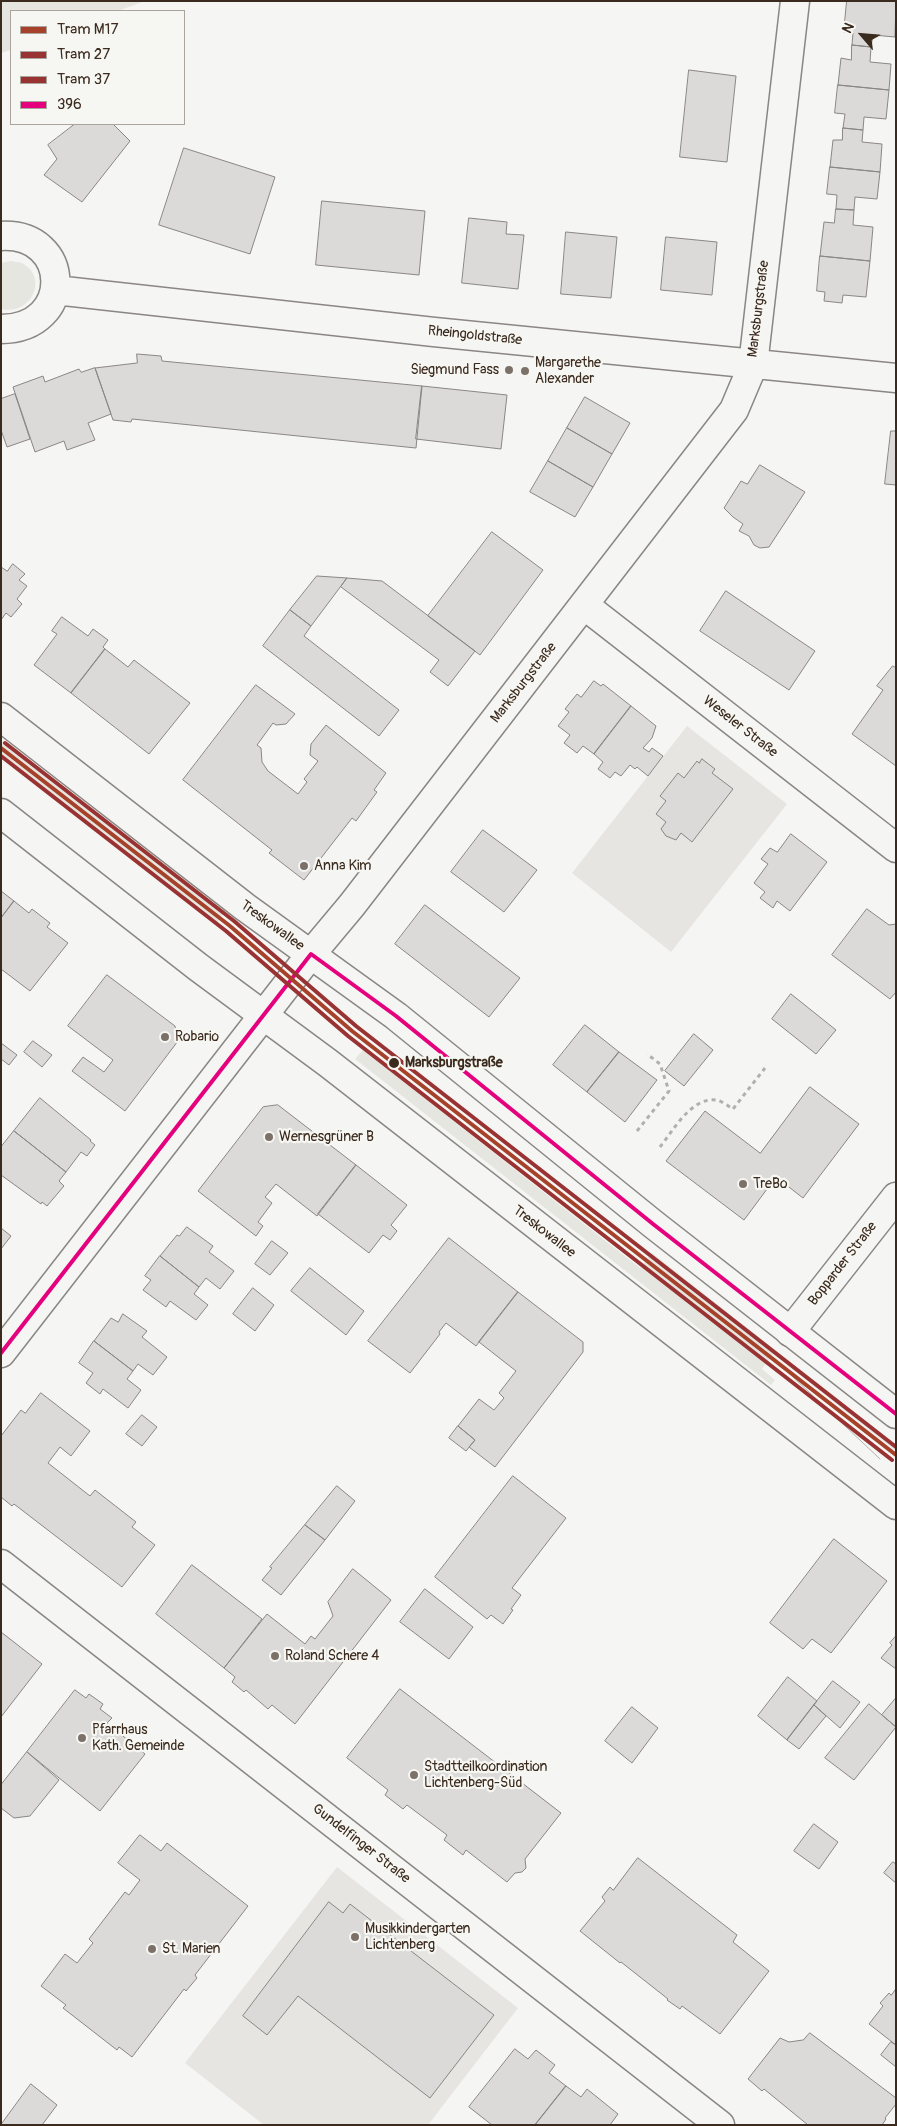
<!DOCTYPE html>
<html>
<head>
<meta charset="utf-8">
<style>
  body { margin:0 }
  #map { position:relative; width:897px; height:2126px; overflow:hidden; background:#f5f5f3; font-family:Pangolin,sans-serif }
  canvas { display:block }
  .frame { position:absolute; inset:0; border:2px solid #3b2a1e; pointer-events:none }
  .legend { position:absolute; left:10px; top:10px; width:175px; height:115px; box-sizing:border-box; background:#f6f6f2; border:1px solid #aba49d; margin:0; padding:6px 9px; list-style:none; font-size:15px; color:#3b2a1e }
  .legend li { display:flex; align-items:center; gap:10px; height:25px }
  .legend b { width:25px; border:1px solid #aba49d }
  .north { position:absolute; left:837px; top:10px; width:50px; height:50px; -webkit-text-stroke:4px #f6f6f2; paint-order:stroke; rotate:297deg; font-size:14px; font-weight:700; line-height:20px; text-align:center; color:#3b2a1e }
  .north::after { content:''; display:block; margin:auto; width:18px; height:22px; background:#3b2a1e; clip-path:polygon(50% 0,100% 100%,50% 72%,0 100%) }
</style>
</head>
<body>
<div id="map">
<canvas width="897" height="2126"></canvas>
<div class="frame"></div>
<ul class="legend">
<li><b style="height:6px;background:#a6422a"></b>Tram M17</li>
<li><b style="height:6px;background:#933"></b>Tram 27</li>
<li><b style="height:6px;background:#933"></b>Tram 37</li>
<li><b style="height:6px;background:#e5007d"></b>396</li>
</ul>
<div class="north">N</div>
</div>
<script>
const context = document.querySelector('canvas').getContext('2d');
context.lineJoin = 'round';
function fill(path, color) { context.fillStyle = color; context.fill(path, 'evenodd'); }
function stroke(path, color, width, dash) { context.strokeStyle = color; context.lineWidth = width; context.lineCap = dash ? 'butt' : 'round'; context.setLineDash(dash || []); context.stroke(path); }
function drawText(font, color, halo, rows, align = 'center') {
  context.font = font + ' Pangolin,sans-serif'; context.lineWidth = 4.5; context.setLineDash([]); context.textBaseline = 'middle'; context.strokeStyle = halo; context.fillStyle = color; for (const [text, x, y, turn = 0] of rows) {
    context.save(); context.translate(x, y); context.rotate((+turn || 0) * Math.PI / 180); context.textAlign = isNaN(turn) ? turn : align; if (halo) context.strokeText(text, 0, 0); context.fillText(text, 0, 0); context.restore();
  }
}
fill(new Path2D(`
  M687,726L787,804L671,952L572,873Z
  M337,1867L518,2008L428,2125H264L185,2063Z`), '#e7e5e2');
fill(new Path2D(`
  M1,1H145L118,11H11V50L1,53Z
  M11,261C14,262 19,262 22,263C49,277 32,316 1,309V263Z
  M1,741L223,914L216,925L1,757Z
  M363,1050L640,1268L652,1253L896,1445V1451L773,1354L762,1369L775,1380L771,1385L355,1059Z`), '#e6e6e1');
const building = new Path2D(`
  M847,1H896L895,37L873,35L871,47L852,45L853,33L844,32Z
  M852,45L871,47L870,62L891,64L889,90L838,85L841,58L851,60Z
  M689,70L736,76L727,162L680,157Z
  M838,85L889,90L886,119L864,117L863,130L843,128L845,114L835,113Z
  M75,124H113L130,141L82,202L44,175L57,159L48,145Z
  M843,128L863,130L862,142L882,144L880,172L830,167L833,140H842Z
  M184,148L275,177L250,254L159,225Z
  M830,167L880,172L877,199L855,197L854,210L836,209L837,195L827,194Z
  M322,201L425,211L419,275L316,265Z
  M836,209L854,210L853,225L873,227L870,261L820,256L824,222L834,223Z
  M469,218L507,222L506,234L524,235L518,289L462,283Z
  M566,232L617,237L611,298L561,294Z
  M666,237L717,242L712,295L661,290Z
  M820,256L870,261L866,297L843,295L842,303L824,301L825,292L817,291Z
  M137,354L161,356L162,361L422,386L416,448L132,419L131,422L113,420L95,368L137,363Z
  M95,368L111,414L88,423L95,440L67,450L64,441L35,452L13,387L43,376L45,382L79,369L81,372Z
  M422,386L507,395L501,449L416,439Z
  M15,394L30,439L7,447L1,430V399Z
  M585,397L630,423L612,454L567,428Z
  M567,428L612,454L593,487L548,461Z
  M891,431H896V485L885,484Z
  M548,461L593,487L575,517L530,492Z
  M760,465L805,492L769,547L760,548L754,545L749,536L739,531L743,524L733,517L724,508L741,481L747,484Z
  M492,532L543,570L480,655L428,616Z
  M13,564L25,574L19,580L27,586L17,599L22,604L11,617L6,613L1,620V567L7,571Z
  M317,576L347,578L311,626L290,610Z
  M347,578L382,581L475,651L448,686L430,672L439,660L341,587Z
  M726,591L815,651L789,690L700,631Z
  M290,610L311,626L304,636L399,710L379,736L263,646Z
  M62,617L88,636L93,629L108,640L103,647L105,649L71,693L34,665L57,634L52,631Z
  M105,649L128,667L134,660L190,703L149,754L71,693Z
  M893,666L896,668V766L852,734L883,690L877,686Z
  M594,681L601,686L603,684L631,706L594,754L583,746L577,753L564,743L570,735L558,726L569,712L565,709L577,694L581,697Z
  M256,685L295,714L286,724L276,725L273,723L257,745L261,748L262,762L268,771L298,794L307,782L304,779L318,761L310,755L311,744L326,725L386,773L374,790L377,792L356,821L352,818L304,880L269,853L272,850L183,780Z
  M631,706L656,726L652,738L643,748L649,752L652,748L663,756L648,776L637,767L635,769L630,765L621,776L615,772L610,778L598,769L603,762L594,754Z
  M702,759L715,769L712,773L733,789L692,842L681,833L676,840L666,836L661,829L666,822L656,814L666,801L660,796L678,773L684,778L697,761L699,763Z
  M483,830L537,870L504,912L451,872Z
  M791,834L827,862L790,911L777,901L773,908L760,898L765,892L754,883L768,864L761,859L770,848L777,852Z
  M1,891L14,901L1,918Z
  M14,901L29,913L32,909L50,923L47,927L68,943L30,991L1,969V918Z
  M425,905L520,978L489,1017L395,944Z
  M867,909L889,925L896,924V992L890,999L832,955Z
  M107,975L175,1026L178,1041L125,1111L72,1071L83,1057L104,1072L113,1060L68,1026Z
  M791,994L836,1030L816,1054L772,1019Z
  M585,1025L619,1052L587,1092L553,1065Z
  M694,1034L713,1050L684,1086L665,1071Z
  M33,1041L52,1055L42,1067L24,1052Z
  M1,1043L17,1055L9,1065L1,1059Z
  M619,1052L657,1080L625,1122L587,1092Z
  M810,1087L859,1124L803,1198L776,1177L744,1220L666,1161L705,1111L760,1153Z
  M40,1098L91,1140L90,1141L95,1145L87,1156L81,1152L66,1172L14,1131Z
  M278,1105L356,1165L317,1216L276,1184L265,1197L272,1203L258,1222L263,1226L256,1236L198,1191L263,1107Z
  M14,1131L66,1172L59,1181L64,1186L47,1206L42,1202L41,1204L1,1175V1147Z
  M356,1165L407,1205L391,1225L397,1231L390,1240L383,1235L369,1253L318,1214Z
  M187,1227L213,1246L209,1252L234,1271L220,1289L206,1278L199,1287L160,1256L177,1235L179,1236Z
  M1,1228L11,1236L1,1249Z
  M449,1238L518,1292L476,1346L446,1323L439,1332L440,1334L410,1373L368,1341Z
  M272,1241L288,1253L270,1275L255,1264Z
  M160,1256L199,1287L194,1294L208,1305L196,1320L170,1301L166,1307L143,1290L151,1280L145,1276Z
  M310,1268L364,1311L346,1335L291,1291Z
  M253,1288L274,1305L255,1331L233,1314Z
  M518,1292L583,1342V1352L495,1467L469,1447L475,1440L458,1426L479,1399L494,1410L504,1398L499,1393L516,1371L479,1342Z
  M123,1314L147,1331L142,1337L167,1357L153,1375L138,1364L133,1371L94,1341L111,1318L118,1322Z
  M94,1341L133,1371L127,1379L141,1390L128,1408L103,1389L100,1394L86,1383L93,1373L79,1363Z
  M41,1393L90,1431L71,1456L60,1447L48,1463L90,1496L95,1490L136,1522L132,1527L155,1545L122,1587L14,1504L12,1506L1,1497V1436L21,1410L25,1413Z
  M142,1415L157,1427L142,1446L126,1434Z
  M458,1426L475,1440L466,1451L449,1438Z
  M513,1476L566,1518L512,1588L521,1595L511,1609L513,1610L503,1624L491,1615L487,1619L435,1577Z
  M337,1486L355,1501L325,1540L305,1525Z
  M305,1525L325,1540L281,1595L262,1580L272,1568L270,1567Z
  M834,1539L887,1581L831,1653L812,1639L803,1649L770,1623Z
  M192,1565L262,1619L224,1668L156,1614Z
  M353,1569L391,1600L295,1724L272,1705L268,1709L246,1690L244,1692L232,1682L235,1677L224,1668L267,1614L305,1644L311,1636L315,1639L333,1616L328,1602Z
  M425,1589L473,1627L449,1659L400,1622Z
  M1,1632L42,1664L1,1717Z
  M896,1636V1669L881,1658L892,1645L890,1643Z
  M788,1677L817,1701L787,1740L758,1716Z
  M833,1681L860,1702L840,1728L814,1705Z
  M400,1689L561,1813L525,1859L526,1868L522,1872L515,1873L507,1882L466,1850L463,1855L444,1840L447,1835L407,1805L403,1809L385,1795L388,1790L347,1758Z
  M75,1690L86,1698L89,1694L103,1704L100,1709L112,1718L107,1723L145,1754L100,1811L27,1752Z
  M896,1698V1727L882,1715Z
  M869,1704L896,1727L854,1780L825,1758Z
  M814,1705L826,1716L799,1749L787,1740Z
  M632,1707L658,1728L632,1763L605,1741Z
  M27,1752L59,1780L30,1816L14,1818L1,1808V1785Z
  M814,1824L838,1842L819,1869L794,1851Z
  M140,1835L161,1851L167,1843L248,1906L195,1975L197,1978L186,1991L184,1989L132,2057L119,2047L117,2050L63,2008L66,2005L41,1986L65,1954L77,1963L93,1943L89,1939L125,1892L129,1895L140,1880L118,1863Z
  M638,1858L737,1935L733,1942L769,1971L720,2034L682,2006L680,2009L667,2000L668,1999L621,1962L620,1963L580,1931L605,1901L602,1897L610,1887L613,1890Z
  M893,1862L896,1864V1883L884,1873Z
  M329,1902L343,1913L350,1904L494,2015L430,2098L298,1996L267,2035L243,2016Z
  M896,1989V2045L869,2024L883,2006L880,2003L889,1993L891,1995Z
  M810,2033L896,2098V2104L885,2118L886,2119L882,2125H808L764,2089L762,2091L748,2079L780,2038L789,2042L803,2040Z
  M891,2042L896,2045V2067L881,2055Z
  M515,2049L528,2059L536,2050L555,2065L549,2073L566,2086L535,2125H492L469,2107Z
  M31,2084L57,2105L42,2125H1Z
  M566,2086L581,2097L587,2089L618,2114L610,2125H535Z`);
fill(building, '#dbdad8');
stroke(building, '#8a8683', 1);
const street = new Path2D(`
  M1,236C72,232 75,329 1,329
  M55,290L434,332L896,378
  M584,605L896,848
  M790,1332L896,1197
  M1,1353L311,954L352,905L734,410L753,365L795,1
  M1,1564L720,2125`);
const secondary = new Path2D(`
  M1,717L245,907L396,1016L653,1224L896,1414
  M1,813L198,967L328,1063L896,1505`);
stroke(street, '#8a8683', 31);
stroke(secondary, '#8a8683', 31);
stroke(new Path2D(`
  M637,1131L669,1091L660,1064L647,1054
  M660,1147C673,1131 691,1097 716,1100C722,1101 728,1106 733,1109L765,1068`), '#b2b0ae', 3, [4, 4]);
stroke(street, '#f5f5f3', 28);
stroke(secondary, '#f5f5f3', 28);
stroke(new Path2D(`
  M775,1360L880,1459`), '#b2b0ae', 1);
stroke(new Path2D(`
  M1,1353L311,954L396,1016L653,1224L896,1414`), '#e5007d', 4);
stroke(new Path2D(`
  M1,748L230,926L352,1031L896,1455`), '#a6422a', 4);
stroke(new Path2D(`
  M1,756L226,931L348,1036L892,1460`), '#933', 4);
stroke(new Path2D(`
  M5,743L234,921L356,1026L896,1447`), '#933', 4);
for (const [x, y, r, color] of [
  [509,370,5,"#7c7169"],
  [525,371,5,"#7c7169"],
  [304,866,5,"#7c7169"],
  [165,1037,5,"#7c7169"],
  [394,1063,6,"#3b2a1e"],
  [269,1137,5,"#7c7169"],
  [743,1184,5,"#7c7169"],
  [275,1656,5,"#7c7169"],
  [82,1738,5,"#7c7169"],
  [414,1775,5,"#7c7169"],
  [355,1937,5,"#7c7169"],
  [152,1949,5,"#7c7169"]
]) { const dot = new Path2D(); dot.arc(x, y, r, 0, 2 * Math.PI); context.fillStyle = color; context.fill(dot); stroke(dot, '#f6f6f2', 2); }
drawText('14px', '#3b2a1e', '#f6f6f2', [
  ["Marksburgstraße",759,309,-83],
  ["Rheingoldstraße",475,336,6],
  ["Marksburgstraße",524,683,-52],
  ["Weseler Straße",740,727,38],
  ["Treskowallee",272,926,36],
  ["Treskowallee",544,1232,38],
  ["Bopparder Straße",843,1264,-52],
  ["Gundelfinger Straße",361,1844,38]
]);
drawText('14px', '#3b2a1e', '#f6f6f2', [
  ["Margarethe",535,363],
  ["Alexander",535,379],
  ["Siegmund Fass",499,370,"right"],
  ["Anna Kim",314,866],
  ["Robario",175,1037],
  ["Wernesgrüner B",279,1137],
  ["TreBo",753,1184],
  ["Roland Schere 4",285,1656],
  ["Pfarrhaus",92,1730],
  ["Kath. Gemeinde",92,1746],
  ["Stadtteilkoordination",424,1767],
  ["Lichtenberg-Süd",424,1783],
  ["Musikkindergarten",365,1929],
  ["Lichtenberg",365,1945],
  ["St. Marien",162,1949]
], 'left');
drawText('bold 14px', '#3b2a1e', '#f6f6f2', [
  ["Marksburgstraße",405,1063]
], 'left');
</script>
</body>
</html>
